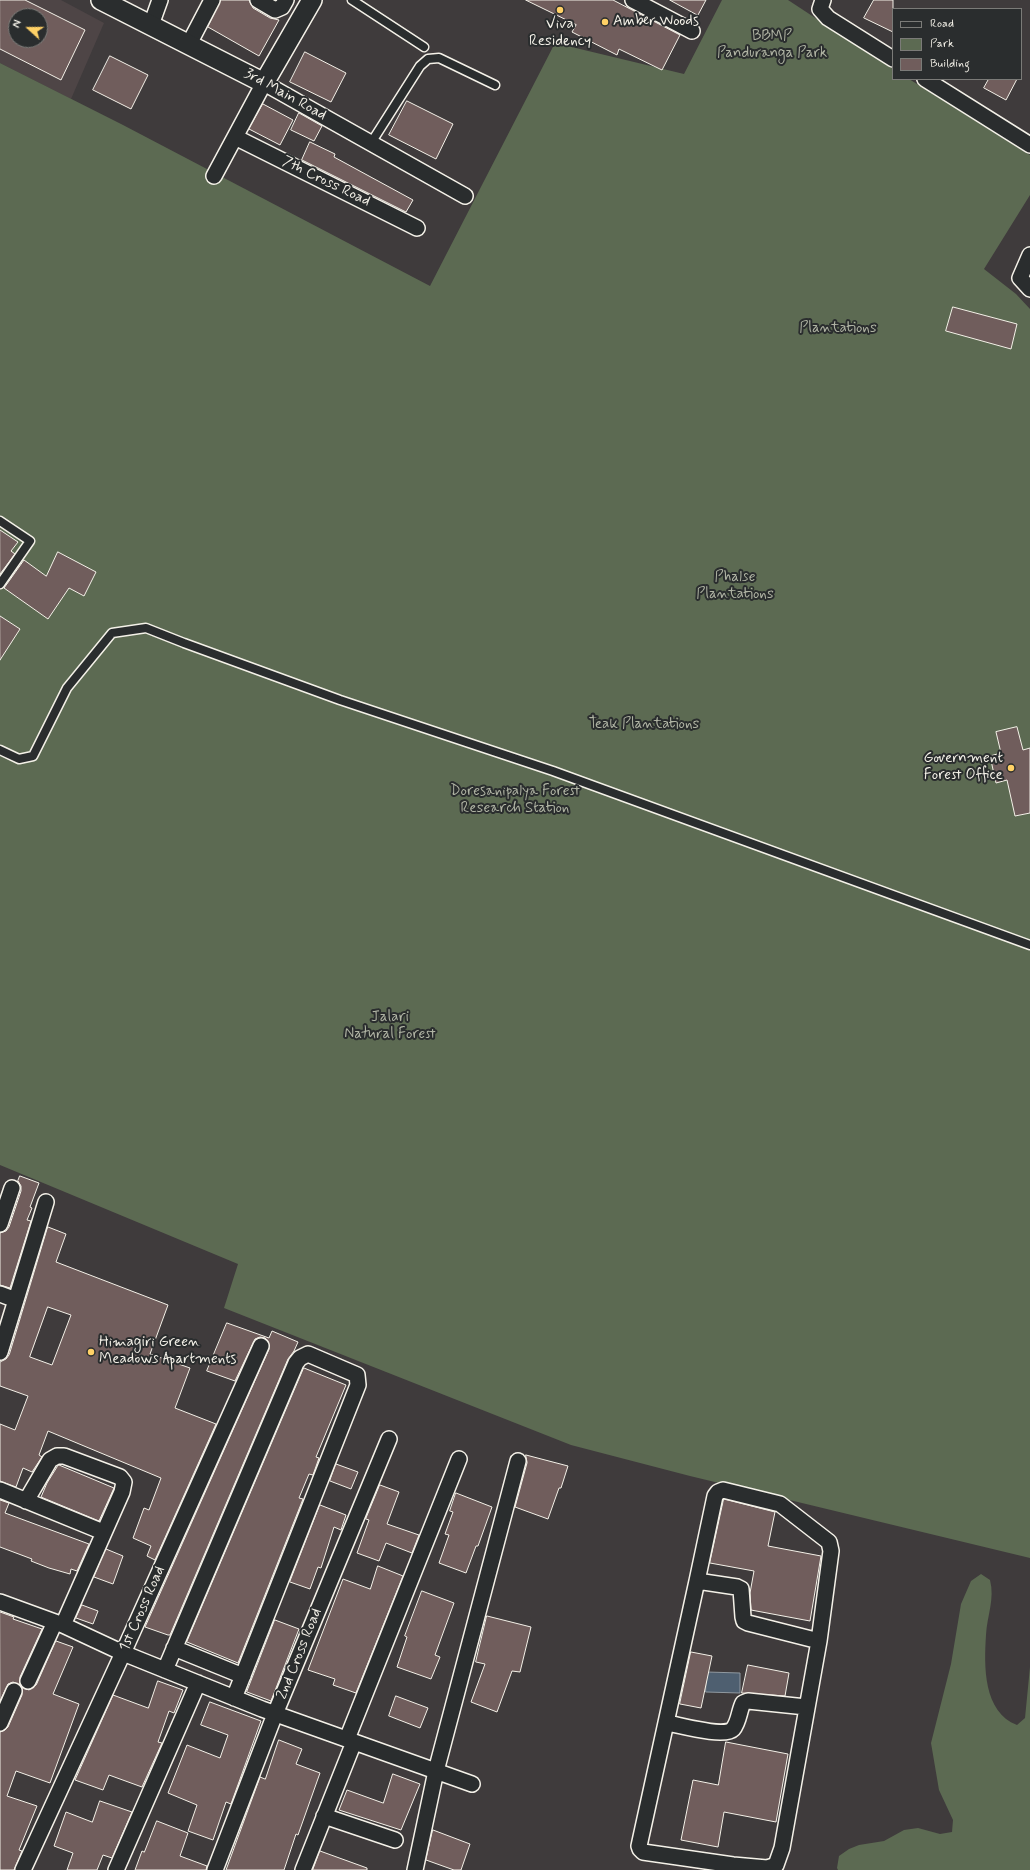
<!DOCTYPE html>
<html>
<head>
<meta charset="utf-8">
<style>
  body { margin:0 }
  #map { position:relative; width:1030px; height:1870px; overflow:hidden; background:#3f3b3c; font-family:Mynerve,sans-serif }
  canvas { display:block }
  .legend { position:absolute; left:892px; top:8px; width:130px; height:72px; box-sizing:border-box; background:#2a2d2e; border:1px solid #7b7b78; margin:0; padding:5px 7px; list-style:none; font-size:12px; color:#f4f1e8 }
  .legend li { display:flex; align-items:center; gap:8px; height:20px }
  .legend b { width:20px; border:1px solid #7b7b78 }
  .north { position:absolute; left:8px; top:8px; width:40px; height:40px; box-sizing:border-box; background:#2a2d2e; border:1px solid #7b7b78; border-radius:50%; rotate:291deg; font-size:11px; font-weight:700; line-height:16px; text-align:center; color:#f4f1e8 }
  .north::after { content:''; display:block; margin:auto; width:14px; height:18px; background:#ffd166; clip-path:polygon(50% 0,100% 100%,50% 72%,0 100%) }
</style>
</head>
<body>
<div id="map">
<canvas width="1030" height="1870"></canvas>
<ul class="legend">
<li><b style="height:5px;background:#2a2d2e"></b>Road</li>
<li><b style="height:11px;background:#5c6a52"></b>Park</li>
<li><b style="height:11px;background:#705d5c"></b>Building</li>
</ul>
<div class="north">N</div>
</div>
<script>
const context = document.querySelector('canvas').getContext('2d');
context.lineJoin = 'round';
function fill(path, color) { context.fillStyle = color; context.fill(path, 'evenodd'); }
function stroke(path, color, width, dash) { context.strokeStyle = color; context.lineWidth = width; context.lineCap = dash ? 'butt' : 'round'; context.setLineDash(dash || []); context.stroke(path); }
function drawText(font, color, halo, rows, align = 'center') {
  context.font = font + ' Mynerve,sans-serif'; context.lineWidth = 4; context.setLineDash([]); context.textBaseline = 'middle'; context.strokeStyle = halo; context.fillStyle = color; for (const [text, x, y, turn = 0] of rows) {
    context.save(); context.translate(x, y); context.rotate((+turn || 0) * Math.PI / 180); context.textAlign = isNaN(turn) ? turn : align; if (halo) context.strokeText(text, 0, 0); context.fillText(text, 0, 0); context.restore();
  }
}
fill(new Path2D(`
  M0,0H61L104,23L71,99L0,63ZM16,16H40V40H16Z`), '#4e4546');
fill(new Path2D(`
  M722,0H788L893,69V79H909L1030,155V195L984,269L1016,294L1030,309V1558L690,1476L571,1445L224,1308L238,1264L0,1165V63L123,125L430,286L555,43L684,74Z
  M981,1574L990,1580C995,1599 987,1616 986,1635C984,1666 983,1712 1017,1725L1025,1718L1030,1667V1870H838L837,1868L839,1856L849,1849L859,1845L884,1841L904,1830L918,1828L940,1834L952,1832L953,1820L939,1790L931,1743L951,1664L961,1604L971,1581Z`), '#5c6a52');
const water = new Path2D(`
  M707,1672L740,1673V1693L706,1692Z`);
fill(water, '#4e5f70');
stroke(water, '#9099a0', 1);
const building = new Path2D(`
  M0,0H25L85,30L61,80L0,49ZM16,16H40V40H16Z
  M221,0H249L253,8L270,18L279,20L259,56L208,27Z
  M526,0H613L680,35L662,70L619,49L617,55L572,32L576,25Z
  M670,0H706L698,15Z
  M874,0H893V32L864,18Z
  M305,52L346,73L331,102L290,82Z
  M110,56L148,75L131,109L93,90Z
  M989,79H1017L1006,100L984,88Z
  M407,101L453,124L436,159L389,135Z
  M263,104L293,120L280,145L249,129Z
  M299,113L322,126L314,141L291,130Z
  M310,142L335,154L334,157L413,200L406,212L302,160Z
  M953,307L1017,324L1011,349L946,331Z
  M0,530L18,542L11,551L15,554L0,574Z
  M58,552L96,572L84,596L69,588L48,619L4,588L24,560L46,576Z
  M0,616L20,629L0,660Z
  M1017,727L1023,750L1030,748V813L1015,816L1007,780L996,783L990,756L1001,753L996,732Z
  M20,1176L39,1183L30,1207L32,1208L27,1220L31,1221L10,1288L0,1285V1233L6,1231L9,1227L21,1191V1186L18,1181Z
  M48,1227L66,1234L56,1262L168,1305L150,1354L190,1368L175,1408L216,1424L155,1560L147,1556L151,1546L133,1538L144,1508L149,1510L161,1478L48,1431L39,1455L42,1457L32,1472L23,1468L16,1487L0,1481V1424L15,1430L28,1396L0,1386V1362L6,1359L9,1355ZM48,1307L71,1315L52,1365L30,1357Z
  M227,1323L269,1338L272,1331L298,1342L294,1351L288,1359L170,1635H168L145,1627L269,1349L268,1341L265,1338L260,1337L255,1339L235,1381L207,1371Z
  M304,1368L346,1385L316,1457L319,1458L313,1475L309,1474L299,1498L303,1499L238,1663L187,1642Z
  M526,1455L568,1466L561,1488H559L548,1519L515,1507L527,1463Z
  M336,1464L358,1472L351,1489L330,1481Z
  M59,1465L114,1488L99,1521L41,1497L47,1483L57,1467Z
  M380,1485L399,1492L387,1524L419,1535L412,1553L386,1543L379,1561L357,1553L369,1520L366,1519Z
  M456,1493L492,1507L478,1546H476L466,1573L439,1563L449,1535L445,1534L453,1512L450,1511Z
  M724,1499L775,1512L768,1546L821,1556L810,1621L751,1610L750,1593L754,1571L710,1563Z
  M0,1500L9,1503L5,1513L89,1544L77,1571L71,1569L70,1574L49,1568L31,1561L32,1559L0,1547Z
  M320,1505L346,1515L341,1530L334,1527L321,1568L318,1567L310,1589L290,1582Z
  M106,1549L123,1556L113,1584L94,1577Z
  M378,1566L403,1576L356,1693L333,1685L335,1679L308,1670L343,1579L370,1589Z
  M422,1591L454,1603L435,1655L440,1657L431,1679L397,1667L407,1637L405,1636Z
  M82,1605L98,1611L93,1624L76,1618Z
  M0,1612L14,1617L13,1619L42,1629L20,1677V1685L13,1682L8,1684L0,1701Z
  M487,1616L531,1627L520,1672L512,1671L497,1712L471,1702L485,1664L476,1662Z
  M275,1620L299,1629L271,1701L247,1692Z
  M56,1641L73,1647L53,1694L79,1704L50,1783L16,1771L7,1796L37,1806L19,1850L22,1851L14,1870H0V1732L5,1730L8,1727L22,1695V1687L29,1690L36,1685Z
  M691,1652L712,1656L701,1708L680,1704Z
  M748,1665L789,1673L785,1696L742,1693Z
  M158,1681L183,1690L174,1713L169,1711L158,1742L162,1743L142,1787L109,1775L103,1790L75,1780L113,1695L148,1708Z
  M396,1696L428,1708L420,1728L389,1716Z
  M210,1702L261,1721L231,1804L226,1802L213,1840L188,1831L197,1805L168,1793L187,1745L220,1758L228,1735L201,1725Z
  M279,1740L302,1749L296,1764L320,1773L298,1835L296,1834L284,1870H226L260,1777L265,1779Z
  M726,1742L788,1754L776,1822L724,1812L718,1847L681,1840L693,1780L718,1785Z
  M393,1774L420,1784L401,1830L339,1810L347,1790L383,1803Z
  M100,1801L132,1812L112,1858L103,1855L97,1870H67L73,1853L54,1846L66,1812L92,1822Z
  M157,1821L188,1833L180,1856L207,1866L206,1870H135L142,1851L144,1852Z
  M433,1830L470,1844L461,1870H454L426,1860Z
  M320,1851L367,1868V1870H313Z`);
fill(building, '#705d5c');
stroke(building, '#f4f1e8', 1);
const service = new Path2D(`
  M352,0L424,47
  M371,143L420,66L428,59L439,58L495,85
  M0,521L30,541L0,584
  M0,750L19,759L33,756L67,688L112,633L146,628L184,643L340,700L553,771L1030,945`);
const minor = new Path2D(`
  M258,0L275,10L282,7L286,0
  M633,0L692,31
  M823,0L820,9L828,18L893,59
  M151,25L160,0
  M189,44L212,0
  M925,79L1030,145
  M235,137L417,228
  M214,176L264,83L465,196
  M1030,255L1020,278L1030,289
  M0,1224L12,1188
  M0,1294L16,1300
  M0,1352L46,1202
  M0,1490L103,1532
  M26,1501L50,1460L57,1456H64L120,1477L124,1482L122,1492L63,1625
  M697,1581L715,1496L718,1492L723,1490L780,1504L829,1542L831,1551L819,1641L782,1848L776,1865L767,1868L733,1865L643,1852L640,1849L639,1846L697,1581L737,1587L741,1589L743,1617L744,1621L748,1623L819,1641
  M0,1602L63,1625L123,1653L262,1709L472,1784
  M174,1648L243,1676
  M165,1670L296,1363L300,1358L308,1354L357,1375L358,1385L234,1698
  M28,1681L55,1622
  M0,1723L14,1691
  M667,1723C679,1725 725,1738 733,1729C739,1722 739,1711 743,1703L748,1701L806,1707
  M347,1739L459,1459
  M324,1816L395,1840
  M23,1870L123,1653L261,1346
  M116,1870L198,1683
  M215,1870L275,1714L389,1439
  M303,1870L354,1742
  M415,1870L436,1771L518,1461`);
const tertiary = new Path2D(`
  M101,0L264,83L312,0`);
stroke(service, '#f4f1e8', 11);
stroke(minor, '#f4f1e8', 18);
stroke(tertiary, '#f4f1e8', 22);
stroke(service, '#2a2d2e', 8);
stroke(minor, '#2a2d2e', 15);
stroke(tertiary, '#2a2d2e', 19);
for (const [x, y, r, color] of [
  [560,10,4,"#ffd166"],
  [605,22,4,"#ffd166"],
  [1011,768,4,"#ffd166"],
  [91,1352,4,"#ffd166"]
]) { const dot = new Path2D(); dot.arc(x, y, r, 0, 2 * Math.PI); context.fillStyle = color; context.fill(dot); stroke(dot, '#2a2d2e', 1.5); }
drawText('15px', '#f4f1e8', '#2a2d2e', [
  ["Amber Woods",613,22],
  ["Viva",560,25,"center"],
  ["Residency",560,42,"center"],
  ["Government",1003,759,"right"],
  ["Forest Office",1003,776,"right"],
  ["Himagiri Green",99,1343],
  ["Meadows Apartments",99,1360]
], 'left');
drawText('15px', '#b0b4a4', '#2a2d2e', [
  ["BBMP",772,37],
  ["Panduranga Park",772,54],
  ["Plantations",838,329],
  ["Phalse",735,578],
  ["Plantations",735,595],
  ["Teak Plantations",644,725],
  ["Doresanipalya Forest",515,792],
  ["Research Station",515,809],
  ["Jalari",390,1018],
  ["Natural Forest",390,1035]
]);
drawText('15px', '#f4f1e8', '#2a2d2e', [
  ["3rd Main Road",285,95,29],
  ["7th Cross Road",326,182,26],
  ["1st Cross Road",143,1609,-66],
  ["2nd Cross Road",300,1654,-68]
]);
</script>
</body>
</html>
